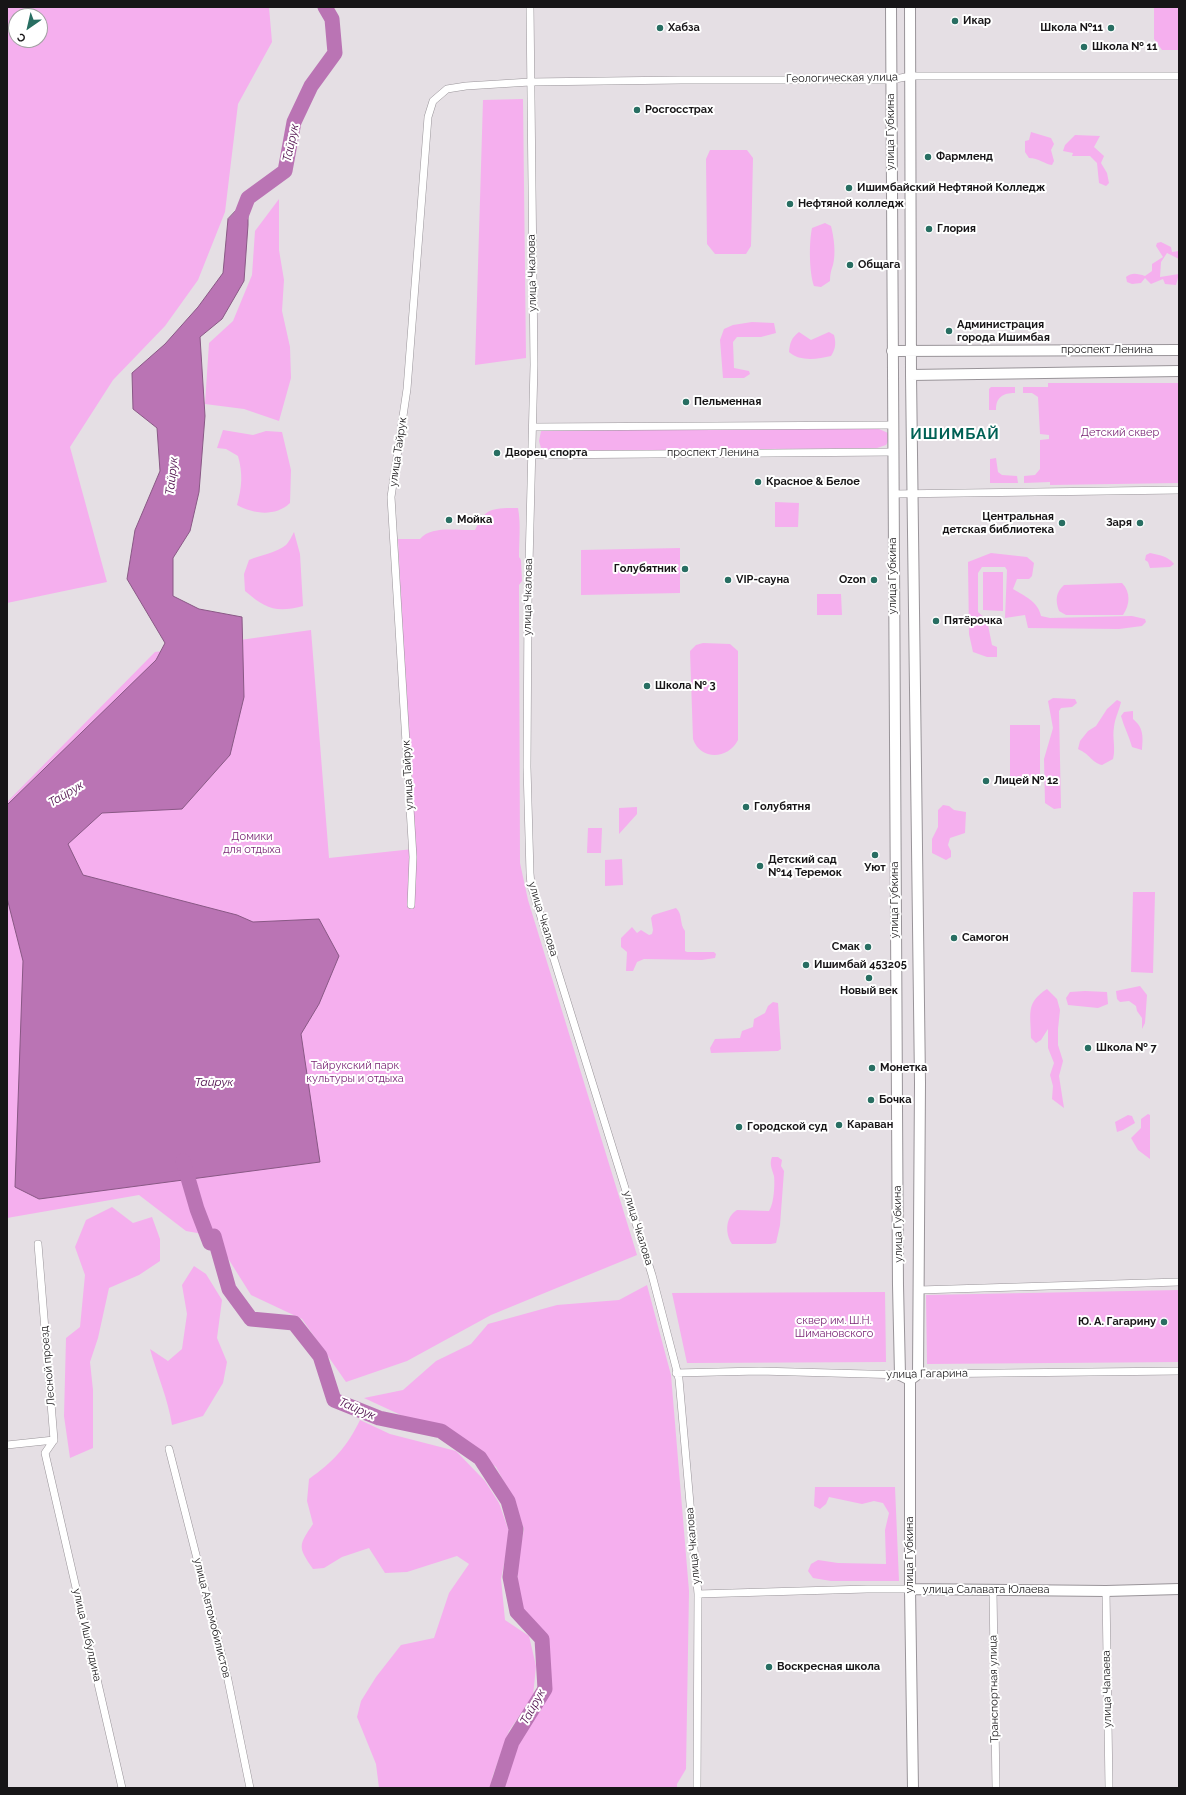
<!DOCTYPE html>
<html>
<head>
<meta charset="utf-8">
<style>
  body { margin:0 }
  #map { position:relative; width:1186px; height:1795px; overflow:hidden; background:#e5dfe4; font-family:Raleway,sans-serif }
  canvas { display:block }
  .frame { position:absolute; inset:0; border:8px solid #171517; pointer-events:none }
  .north { position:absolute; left:8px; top:8px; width:40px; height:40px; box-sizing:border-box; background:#fff; border:1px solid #a2a1a2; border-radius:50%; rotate:214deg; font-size:11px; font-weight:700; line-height:16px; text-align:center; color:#171517 }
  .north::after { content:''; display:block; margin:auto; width:14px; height:18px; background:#286e62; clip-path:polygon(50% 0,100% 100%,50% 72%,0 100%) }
</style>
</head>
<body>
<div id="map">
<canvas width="1186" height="1795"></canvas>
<div class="frame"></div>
<div class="north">С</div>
</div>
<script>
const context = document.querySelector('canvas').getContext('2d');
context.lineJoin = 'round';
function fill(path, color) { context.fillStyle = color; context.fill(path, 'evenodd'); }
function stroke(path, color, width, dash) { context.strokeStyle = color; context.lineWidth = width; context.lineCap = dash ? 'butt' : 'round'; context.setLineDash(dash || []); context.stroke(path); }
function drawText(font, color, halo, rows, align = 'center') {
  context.font = font + ' Raleway,sans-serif'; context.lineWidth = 4; context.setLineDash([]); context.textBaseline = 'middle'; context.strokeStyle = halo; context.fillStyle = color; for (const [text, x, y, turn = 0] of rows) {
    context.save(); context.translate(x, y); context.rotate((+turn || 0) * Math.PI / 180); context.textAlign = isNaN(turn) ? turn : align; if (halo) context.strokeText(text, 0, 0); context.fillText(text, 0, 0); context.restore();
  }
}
fill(new Path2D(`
  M7,7H269L272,42L238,104L225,212L198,280L165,326L113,380L70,447L107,582L7,603ZM16,16H40V40H16Z
  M1154,7H1179V50H1162L1154,39Z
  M523,99L526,358L475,365L483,100Z
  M1031,132L1051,138L1054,144L1051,150L1054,161L1052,165C1044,164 1039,158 1029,158L1025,152V141L1029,140Z
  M1075,135L1100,136L1094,147L1104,156L1101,163L1107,173L1109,183L1106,186L1099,183L1097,163L1090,156H1072L1073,153L1063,151L1065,145Z
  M710,150H747L753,158L751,246L746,254H715L707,244L706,159Z
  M279,199V250L284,280L282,311L290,347L291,378L279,421L244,409L205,404L209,343L233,321L252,275L255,231Z
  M825,223L831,226C834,237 836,254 833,265C831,271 830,274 830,281L821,287L814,286C809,272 809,242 812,228Z
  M1161,242L1171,247L1172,252L1179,251V259L1167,253L1161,262L1160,277L1179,274L1176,285L1165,284L1163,279L1151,284L1145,278L1141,283L1132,284L1127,282L1126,277C1132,272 1138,274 1145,276L1152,271V264L1163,257L1156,246L1157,243Z
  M752,322L774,323L776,333L761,337H737L733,342L734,368L749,371L750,374L744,378H723L720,340L724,329L733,325Z
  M799,332L811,340L829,332L834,335C836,343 836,348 831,356C818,359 800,362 789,352C790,343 791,338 799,332Z
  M1048,383H1179V483L1050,485V482L1024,483V476L1035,475L1040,469V440L1049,439V435L1040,434L1038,397L1032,393H1023V387H1048Z
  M991,387H1015V393C1003,393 996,397 996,410H989V389Z
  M548,429H879L888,433L889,440L886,445L877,448L548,451L541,448L539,441L541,431Z
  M223,430L253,435L266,431L282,432L291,470L290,503C275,517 254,514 237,505C242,487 243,474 238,456L226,449L217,448Z
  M996,458L998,472L1002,475L1017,476L1018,483H990V459Z
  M775,502L799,503L798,527H775Z
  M507,508H518C521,524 519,541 519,557L521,560L522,581L519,585L520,863L528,900L637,1255L491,1315L407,1361L346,1382L302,1319L251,1295L214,1236L186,1231L139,1195L7,1218V802L155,652L311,630L329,858L413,849L398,539H420C432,525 458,531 475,530C484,513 486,509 507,508Z
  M294,532L300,554L303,606C276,613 266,609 245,591L244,574L249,560C260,555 276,553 286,545C289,542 292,536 294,532Z
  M680,548V593L581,595V550Z
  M991,553L1027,557L1034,563L1032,576L1029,579H1017L1013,589C1024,596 1038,601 1041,616L1050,618L1132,616L1145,619L1146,622L1142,626L1119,629L1028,628L1025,615L1005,618L1007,570L1005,567H982L978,573V612L987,620L992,645L997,647V657H987L973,652L969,634L968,562Z
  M1150,553C1159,555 1168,556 1174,564L1170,567L1150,568L1148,562L1145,560L1146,555Z
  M983,572H1003V611L983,610Z
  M1122,583C1131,592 1130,605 1123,615H1066L1059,611C1055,600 1056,592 1064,585Z
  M817,594H841L842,615H817Z
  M703,643L730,644L738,651V740C728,760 700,760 693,739L690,651L696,645Z
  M1053,698L1075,699L1077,703L1072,707L1061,708L1059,711L1061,808L1054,809L1045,803L1044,759L1053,728L1048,701Z
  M1117,700L1121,702C1119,711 1115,718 1114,727C1112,738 1116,748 1113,759L1102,765C1091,762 1091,755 1078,749L1080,741L1088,731L1096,726L1107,709Z
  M1133,711V719C1144,728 1143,737 1142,750L1132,747C1129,736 1124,727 1121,716L1124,712Z
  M1010,725H1040V778H1010Z
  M943,805L949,806L954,810L966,812L965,833L950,838L948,845L951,851V857L946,860L932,853V839L938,827V810Z
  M637,807V814L619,834V808Z
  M588,828H602L601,853H587Z
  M622,859L623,885L605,886V860Z
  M1133,892H1155L1153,973L1131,972Z
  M676,908C683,914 679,923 685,931V951L687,952H714L716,954L715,958L702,960L644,959L637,962L633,971H626L627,952L621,947V938L632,927L637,933L641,930L649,935L652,934L653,930L651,918L653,915Z
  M1140,986L1147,995L1145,1023L1142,1029V1018L1137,1011L1136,1006L1129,1001L1120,1002L1117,999L1116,991Z
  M1047,989L1057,999L1060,1010L1058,1029V1045L1063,1061L1059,1076L1064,1108L1052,1099L1053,1086L1050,1075L1054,1063L1048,1048V1029L1041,1040L1036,1043L1031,1038C1031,1014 1025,1003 1047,989Z
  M1085,991L1107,992L1108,1004L1098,1008L1068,1005L1066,998L1070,992Z
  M773,1002L778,1003L781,1049L778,1051L711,1053L710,1048L715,1039L740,1038L742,1031L753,1027L754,1019L765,1013L768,1006Z
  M1148,1114L1150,1115V1159L1138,1150L1131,1138L1141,1128V1119Z
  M1128,1115L1132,1116L1135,1123L1123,1130L1117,1132L1115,1122Z
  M772,1157H778L782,1160L781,1166L784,1171L780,1225L776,1243L771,1244H732C725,1234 725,1217 737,1210L769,1211C774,1204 775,1184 774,1176C772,1169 769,1164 772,1157Z
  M112,1207L133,1223L152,1217L160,1239V1261L139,1275L109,1288L98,1338L90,1362L93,1390V1448L70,1458L64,1416L66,1338L80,1327L85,1275L75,1247L86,1220Z
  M194,1266L206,1274L222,1300L217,1338L227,1362L223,1383L203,1416L172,1425C168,1399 157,1374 150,1349L168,1361L182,1349L187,1314L182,1285Z
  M647,1285L671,1375L689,1591L686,1769L677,1784V1788H502L517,1745L540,1711L549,1691L547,1650L540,1629L524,1615L518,1586L517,1564L524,1529L512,1497L496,1467L467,1443L436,1427L403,1416L364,1398L403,1390L436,1361L471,1344L488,1324L557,1305L619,1300Z
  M1179,1290V1362L927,1364L926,1295Z
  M885,1292L886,1362L687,1363L672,1293Z
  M360,1420L390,1434L456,1451L485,1481L499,1503L510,1534L501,1579L505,1620L529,1636L536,1666L533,1696L509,1731L493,1775L490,1788H379L376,1764L357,1717L361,1701L376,1677L401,1645L434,1638L449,1593L469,1564L457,1556L407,1572L385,1573L369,1548L342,1557L324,1568L313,1569C298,1547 298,1546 313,1524L307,1501L309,1479C333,1462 347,1447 360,1420Z
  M815,1487H895L899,1581H831L813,1578L808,1571L811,1564L818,1560L838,1563L886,1564L885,1530L889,1513L883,1503L874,1501L862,1504L829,1497L826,1504L820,1509L814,1506Z`), '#f5afee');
const water = new Path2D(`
  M248,198V225L244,281L222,319L200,337L205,416L199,492L190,531L173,558V596L199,609L242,617L244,697L230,755L182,809L102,813L68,844L83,875L237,915L253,922L319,919L339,956L319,1004L301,1034L320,1162L39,1199L15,1187L23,961L7,898V805L156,660L165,643L127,579L135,530L160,471L157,428L133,409L132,373L165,344L198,307L223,273L228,219Z`);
fill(water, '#ba74b4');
stroke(water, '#895885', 1);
stroke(new Path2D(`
  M241,216L248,198L285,171L294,122L311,86L335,53L332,19L325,7
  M183,1161L197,1209L210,1243L214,1236L229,1289L251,1319L294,1323L320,1356L334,1400L379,1418L441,1431L480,1458L508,1501L516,1529L510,1577L517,1612L542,1639L545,1689L512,1742L497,1788`), '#ba74b4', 15);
const street = new Path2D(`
  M530,7L534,365L528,604L527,767L530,873L531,885L652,1275L679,1379L698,1594L697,1788
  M533,427L893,425
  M532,455L893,452
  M893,494L1179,490
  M411,905L413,857L391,497L407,389L428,117L433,101L447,89L466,86L530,82L681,80H890L911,76H1179
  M38,1244L54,1440L45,1453L122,1788
  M919,1290L1179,1282
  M676,1373L759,1371L904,1375
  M914,1374L1179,1371
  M7,1445L54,1440
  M169,1449L228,1680L250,1788
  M993,1590L996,1788
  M1106,1591L1109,1788
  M698,1594L867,1589H910`);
const secondary = new Path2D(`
  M891,7L898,1285L900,1375L910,1380V1589L913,1788
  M892,351L1179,350
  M911,375L1179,371
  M910,1380L918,1374L920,1083L911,375L910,7
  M910,1589L1106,1591L1179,1589`);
stroke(street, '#999499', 8);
stroke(secondary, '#999499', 12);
stroke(street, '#fff', 7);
stroke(secondary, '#fff', 10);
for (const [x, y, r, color] of [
  [955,21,4,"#286e62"],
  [660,28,4,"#286e62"],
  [1111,28,4,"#286e62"],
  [1084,47,4,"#286e62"],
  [637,110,4,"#286e62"],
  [928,157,4,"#286e62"],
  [849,188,4,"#286e62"],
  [790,204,4,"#286e62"],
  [929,229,4,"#286e62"],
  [850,265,4,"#286e62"],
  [949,331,4,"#286e62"],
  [686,402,4,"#286e62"],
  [497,453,4,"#286e62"],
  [758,482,4,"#286e62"],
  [449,520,4,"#286e62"],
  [1062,523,4,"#286e62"],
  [1140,523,4,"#286e62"],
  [685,569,4,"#286e62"],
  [728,580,4,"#286e62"],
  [874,580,4,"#286e62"],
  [936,621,4,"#286e62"],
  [647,686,4,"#286e62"],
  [986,781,4,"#286e62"],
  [746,807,4,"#286e62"],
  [875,855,4,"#286e62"],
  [760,866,4,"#286e62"],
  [954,938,4,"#286e62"],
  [868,947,4,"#286e62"],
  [806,965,4,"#286e62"],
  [869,978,4,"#286e62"],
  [1088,1048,4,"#286e62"],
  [872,1068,4,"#286e62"],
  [871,1100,4,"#286e62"],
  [839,1125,4,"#286e62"],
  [739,1127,4,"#286e62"],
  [1164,1322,4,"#286e62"],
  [769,1667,4,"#286e62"]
]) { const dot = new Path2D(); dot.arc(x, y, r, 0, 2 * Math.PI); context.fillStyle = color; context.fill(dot); stroke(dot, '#fff', 1.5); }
drawText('bold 11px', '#171517', '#fff', [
  ["Икар",963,21],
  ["Хабза",668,28],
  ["Школа №11",1103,28,"right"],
  ["Школа № 11",1092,47],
  ["Росгосстрах",645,110],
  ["Фармленд",936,157],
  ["Ишимбайский Нефтяной Колледж",857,188],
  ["Нефтяной колледж",798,204],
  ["Глория",937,229],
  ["Общага",858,265],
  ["Администрация",957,325],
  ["города Ишимбая",957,338],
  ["Пельменная",694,402],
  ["Дворец спорта",505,453],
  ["Красное & Белое",766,482],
  ["Центральная",1054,517,"right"],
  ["детская библиотека",1054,530,"right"],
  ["Мойка",457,520],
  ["Заря",1132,523,"right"],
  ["Голубятник",677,569,"right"],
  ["VIP-сауна",736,580],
  ["Ozon",866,580,"right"],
  ["Пятёрочка",944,621],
  ["Школа № 3",655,686],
  ["Лицей № 12",994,781],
  ["Голубятня",754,807],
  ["Детский сад",768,860],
  ["№14 Теремок",768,873],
  ["Уют",875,868,"center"],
  ["Самогон",962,938],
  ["Смак",860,947,"right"],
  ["Ишимбай 453205",814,965],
  ["Новый век",869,991,"center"],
  ["Школа № 7",1096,1048],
  ["Монетка",880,1068],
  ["Бочка",879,1100],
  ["Караван",847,1125],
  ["Городской суд",747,1127],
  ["Ю. А. Гагарину",1156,1322,"right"],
  ["Воскресная школа",777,1667]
], 'left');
drawText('11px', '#171517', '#fff', [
  ["Геологическая улица",842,78,-1],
  ["улица Губкина",891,132,-90],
  ["улица Чкалова",532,273,-91],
  ["проспект Ленина",1107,350],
  ["улица Тайрук",398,452,-82],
  ["проспект Ленина",713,453],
  ["улица Губкина",893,576,-90],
  ["улица Чкалова",528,597,-89],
  ["улица Тайрук",408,775,-93],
  ["улица Губкина",895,900,-90],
  ["улица Чкалова",543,919,73],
  ["улица Губкина",898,1224,-91],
  ["улица Чкалова",638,1228,73],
  ["Лесной проезд",48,1366,-95],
  ["улица Гагарина",927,1374,-1],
  ["улица Чкалова",693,1546,-95],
  ["улица Губкина",910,1555,-90],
  ["улица Салавата Юлаева",986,1590],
  ["улица Автомобилистов",212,1618,76],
  ["улица Ишбулдина",87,1635,77],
  ["Транспортная улица",994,1689,-91],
  ["улица Чапаева",1107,1689,-91]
]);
drawText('11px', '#792474', '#fff', [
  ["Детский сквер",1120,433],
  ["Домики",252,837],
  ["для отдыха",252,850],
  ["Тайрукский парк",355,1066],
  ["культуры и отдыха",355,1079],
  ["сквер им. Ш.Н.",834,1321],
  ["Шимановского",834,1334]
]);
drawText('italic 12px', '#4b0948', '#fff', [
  ["Тайрук",291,143,-78],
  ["Тайрук",172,476,-84],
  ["Тайрук",66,794,-31],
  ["Тайрук",214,1082],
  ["Тайрук",357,1409,23],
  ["Тайрук",533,1707,-61]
]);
context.letterSpacing = '1px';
drawText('bold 15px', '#006155', '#fff', [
  ["ИШИМБАЙ",955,434]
]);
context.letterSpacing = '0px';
</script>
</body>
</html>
